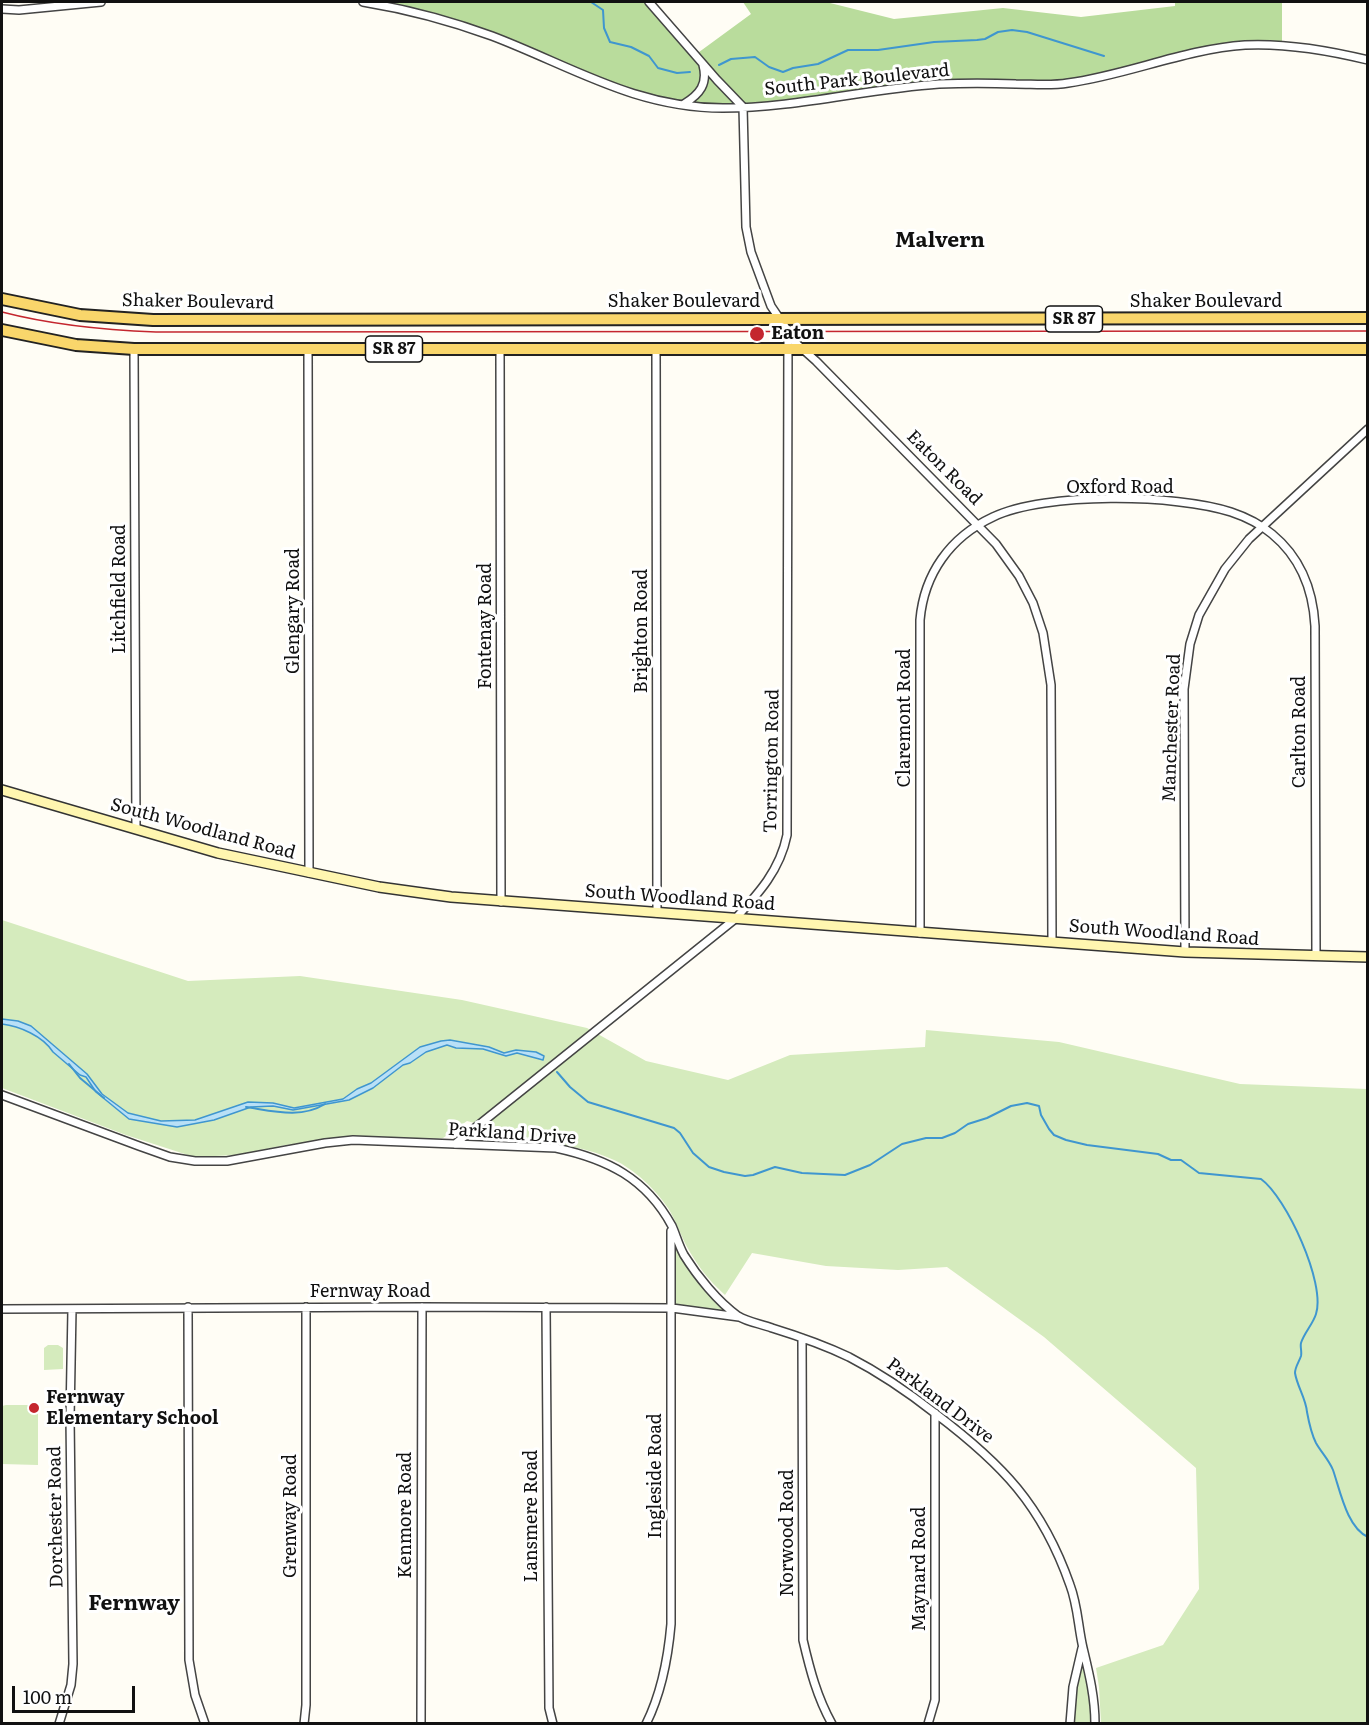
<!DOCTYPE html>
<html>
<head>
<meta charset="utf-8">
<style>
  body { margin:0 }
  #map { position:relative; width:1369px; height:1725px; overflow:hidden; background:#fffdf5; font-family:Literata,serif }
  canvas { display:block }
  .frame { position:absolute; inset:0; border:3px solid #111; pointer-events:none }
  .scale { position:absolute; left:12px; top:1686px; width:123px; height:27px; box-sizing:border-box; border:3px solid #111; border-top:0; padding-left:8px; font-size:18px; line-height:21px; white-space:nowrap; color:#111; -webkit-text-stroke:4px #fff; paint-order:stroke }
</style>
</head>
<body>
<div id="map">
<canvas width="1369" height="1725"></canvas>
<div class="frame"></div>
<div class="scale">100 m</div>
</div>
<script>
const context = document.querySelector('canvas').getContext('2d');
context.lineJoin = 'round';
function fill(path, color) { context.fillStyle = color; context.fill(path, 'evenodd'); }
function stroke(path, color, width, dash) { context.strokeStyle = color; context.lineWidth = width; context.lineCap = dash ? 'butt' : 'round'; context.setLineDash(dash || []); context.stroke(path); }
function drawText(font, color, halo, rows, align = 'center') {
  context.font = font + ' Literata,serif'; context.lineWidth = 6; context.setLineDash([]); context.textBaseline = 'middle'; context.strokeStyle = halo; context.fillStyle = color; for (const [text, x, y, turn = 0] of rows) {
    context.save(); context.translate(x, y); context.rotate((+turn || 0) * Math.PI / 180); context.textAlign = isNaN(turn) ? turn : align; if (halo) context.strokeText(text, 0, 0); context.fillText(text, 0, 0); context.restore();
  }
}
fill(new Path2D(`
  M2,920L188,981L300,976L462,1000L587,1028L646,1061L728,1080L790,1055L925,1047L926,1030L1059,1042L1240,1084L1367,1089V1723H1101L1099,1687L1096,1668L1163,1645L1199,1589L1196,1468L1044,1337L947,1267L898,1270L826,1266L752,1253L725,1295C709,1281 696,1264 686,1245C680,1233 675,1219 668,1208C655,1189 634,1169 614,1160C590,1149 564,1144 538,1143C527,1142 513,1145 502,1140C496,1137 493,1133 490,1127L467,1121L443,1138L435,1139L355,1136L286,1145L236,1155L194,1157L126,1135L2,1088Z
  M671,1225L683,1254L707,1287L739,1317L672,1308Z
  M48,1345H58L63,1348V1369L44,1370V1348Z
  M6,1405H38V1465L2,1464V1406Z
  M1083,1646L1095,1723L1070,1724Z`), '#d5ebbd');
fill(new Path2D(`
  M363,2H649L695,55L751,14L743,2H826L894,19L1003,8L1081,17L1175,6V2H1282V45H1243L1057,85L939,84L724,108L638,96L490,35Z`), '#b9dc9c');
const water = new Path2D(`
  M2,1019L18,1021L31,1026L87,1074L102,1094L128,1113L161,1121L195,1120L248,1102L273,1103L294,1108L343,1099L357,1089L371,1083L420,1047L441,1041L450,1040L489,1047L504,1053L516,1050L536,1052L544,1056L543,1060L517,1053L506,1056L483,1049L456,1048L447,1045L426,1052L410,1063L403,1065L373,1088L349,1100L293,1110L273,1106L251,1107L214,1120L177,1127L129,1119L96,1092L86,1077L80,1075L53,1052C43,1036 19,1026 2,1024Z`);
fill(water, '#b9e0f7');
stroke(water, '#3f96cf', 1.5);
stroke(new Path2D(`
  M591,2L603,10L604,28L610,42L631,47L649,56L658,68L677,73L690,72
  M719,65L731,59L755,57L769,67L783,72L793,68L818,64L848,50H878L934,42L977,40L985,39L998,32L1012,30L1027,32L1104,56
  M69,1064L80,1078L104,1098
  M557,1072L570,1087L588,1102L674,1128L680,1133L693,1153L709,1167L724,1172L745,1176L753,1175L775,1167L802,1173L845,1175L870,1165L902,1144L926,1138H942L955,1133L968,1124L987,1118L1011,1106L1027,1103L1039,1106L1041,1115L1049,1129L1054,1135L1066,1140L1087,1145L1158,1154L1171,1160H1181L1199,1173L1261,1179C1286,1197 1326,1283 1316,1314C1313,1324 1304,1333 1301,1343C1300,1347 1302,1351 1301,1356C1299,1362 1295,1367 1295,1373C1297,1386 1306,1399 1307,1412C1309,1423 1311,1433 1316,1443C1321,1452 1329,1460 1333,1470C1340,1490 1347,1528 1368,1537
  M246,1107C273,1111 301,1119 325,1104`), '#3f96cf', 2);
const street = new Path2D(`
  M363,2C406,9 451,21 492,36C571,66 635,108 723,108C795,108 866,89 939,84C964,83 990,83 1016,84C1033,84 1051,86 1068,83C1127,75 1185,49 1245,45C1287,43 1327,50 1368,60
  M2,9L19,10L101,2
  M684,104C700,94 708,84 703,65
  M788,336L816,361L996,544L1019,576L1033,603L1043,633L1051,685L1052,942
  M134,349L136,829
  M308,349L309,873
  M656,349L657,913
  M500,350L501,902
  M920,933V620C924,574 950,537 993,517C1045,492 1176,494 1231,512C1246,517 1260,524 1272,534C1300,557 1313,590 1315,626L1316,956
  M1185,952L1184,689L1190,644L1199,615L1225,569L1249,539L1368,429
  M2,1095L139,1146L170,1157L195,1161H227L325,1143L353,1140L556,1148C607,1159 646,1178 672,1226C676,1235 679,1246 684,1255C697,1276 718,1302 738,1316C747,1322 762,1324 772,1328C798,1336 824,1345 849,1357C880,1373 908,1392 936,1414C1002,1464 1042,1505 1070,1585C1078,1606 1078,1627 1083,1648C1089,1673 1095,1697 1095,1724
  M455,1144L735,919C759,893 780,870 787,835L788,331L771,306L751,252L746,227L743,107L717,80L649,2
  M188,1307L189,1660L195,1695L205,1724
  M546,1307L549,1708L553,1724
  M2,1309L422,1307L672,1308L739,1317
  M802,1338L803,1640C810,1670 817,1697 832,1724
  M59,1724L71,1685L73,1664L70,1418L72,1309
  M304,1724L306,1705V1307
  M421,1724L422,1307
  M646,1724C662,1692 668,1659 671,1624V1231
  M928,1724L935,1700V1413
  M1070,1724L1073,1687L1082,1648`);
const secondary = new Path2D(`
  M2,790L218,853L379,887L451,897L1185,952L1368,957`);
const primary = new Path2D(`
  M2,299L80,315L153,320L1368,318
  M2,330L76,345L134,349H1368`);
stroke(street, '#444', 10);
stroke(secondary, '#333', 12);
stroke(primary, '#222', 14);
stroke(street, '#fff', 7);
stroke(secondary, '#fff6b0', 9);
stroke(primary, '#f9d66b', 10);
stroke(new Path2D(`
  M2,312C52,325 103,330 156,332L1368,331`), '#c4262e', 1.5);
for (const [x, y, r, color] of [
  [757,334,8,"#c4262e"],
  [34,1408,6,"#c4262e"]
]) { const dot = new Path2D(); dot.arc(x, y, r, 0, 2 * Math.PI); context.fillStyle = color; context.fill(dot); stroke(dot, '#fff', 2); }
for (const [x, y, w] of [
  [1074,319,57],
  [394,349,57]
]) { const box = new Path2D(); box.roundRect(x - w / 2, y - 13, w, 26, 4.5); context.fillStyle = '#fff'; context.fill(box); stroke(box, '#111', 1.5); }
drawText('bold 16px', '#111', null, [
  ["SR 87",1074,319],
  ["SR 87",394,349]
]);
drawText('18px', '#111', '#fff', [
  ["South Park Boulevard",857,80,-6],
  ["Shaker Boulevard",198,302,1],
  ["Shaker Boulevard",684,302],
  ["Shaker Boulevard",1206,302],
  ["Eaton Road",944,468,45],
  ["Oxford Road",1120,488],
  ["Litchfield Road",120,589,-90],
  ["Glengary Road",294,611,-90],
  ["Fontenay Road",486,626,-90],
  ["Brighton Road",642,631,-90],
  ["Claremont Road",905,718,-90],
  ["Manchester Road",1172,728,-88],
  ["Carlton Road",1300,732,-90],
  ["Torrington Road",772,761,-89],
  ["South Woodland Road",203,829,15],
  ["South Woodland Road",680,898,4],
  ["South Woodland Road",1164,933,4],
  ["Parkland Drive",512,1134,4],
  ["Fernway Road",370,1292],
  ["Parkland Drive",940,1401,37],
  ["Ingleside Road",656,1476,-90],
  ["Kenmore Road",406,1515,-90],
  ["Grenway Road",291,1516,-90],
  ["Lansmere Road",532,1516,-90],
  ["Dorchester Road",56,1517,-91],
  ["Norwood Road",788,1533,-90],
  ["Maynard Road",920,1569,-90]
]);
drawText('bold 18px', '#111', '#fff', [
  ["Eaton",771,334],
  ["Fernway",46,1398],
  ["Elementary School",46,1419]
], 'left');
drawText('bold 21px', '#111', '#fff', [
  ["Malvern",940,241],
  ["Fernway",134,1604]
]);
</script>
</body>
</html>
